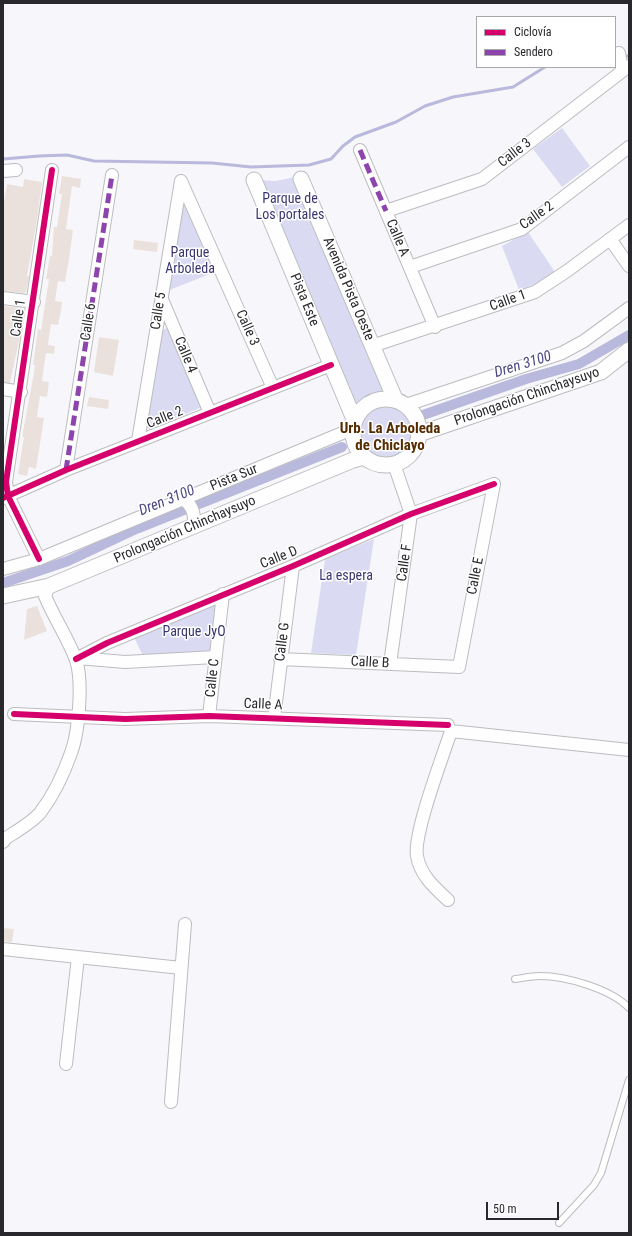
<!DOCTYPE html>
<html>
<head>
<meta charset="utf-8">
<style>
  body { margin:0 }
  #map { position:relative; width:632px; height:1236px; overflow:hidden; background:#f7f7fb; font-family:"Roboto Condensed",sans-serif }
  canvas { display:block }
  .frame { position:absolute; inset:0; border:4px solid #29292d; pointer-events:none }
  .legend { position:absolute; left:476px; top:16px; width:140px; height:52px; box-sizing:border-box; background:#fff; border:1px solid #a9a9ab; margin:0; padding:5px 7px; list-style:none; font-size:12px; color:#29292d }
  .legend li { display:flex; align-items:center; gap:8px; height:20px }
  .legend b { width:20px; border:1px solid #a9a9ab }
  .scale { position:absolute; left:486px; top:1202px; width:73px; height:18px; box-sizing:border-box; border:2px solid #29292d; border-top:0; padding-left:5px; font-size:12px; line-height:14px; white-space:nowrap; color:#29292d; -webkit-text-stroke:3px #fff; paint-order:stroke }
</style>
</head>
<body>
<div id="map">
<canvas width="632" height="1236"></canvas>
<div class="frame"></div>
<ul class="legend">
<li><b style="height:5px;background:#d6006c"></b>Ciclovía</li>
<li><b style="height:5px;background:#8e44ad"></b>Sendero</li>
</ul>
<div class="scale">50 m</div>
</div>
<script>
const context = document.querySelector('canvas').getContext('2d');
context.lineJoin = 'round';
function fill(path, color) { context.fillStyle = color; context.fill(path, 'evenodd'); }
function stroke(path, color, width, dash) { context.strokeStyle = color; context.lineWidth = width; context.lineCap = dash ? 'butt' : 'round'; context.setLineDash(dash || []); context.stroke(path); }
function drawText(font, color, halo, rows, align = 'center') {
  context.font = font + ' "Roboto Condensed",sans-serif'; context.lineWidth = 3; context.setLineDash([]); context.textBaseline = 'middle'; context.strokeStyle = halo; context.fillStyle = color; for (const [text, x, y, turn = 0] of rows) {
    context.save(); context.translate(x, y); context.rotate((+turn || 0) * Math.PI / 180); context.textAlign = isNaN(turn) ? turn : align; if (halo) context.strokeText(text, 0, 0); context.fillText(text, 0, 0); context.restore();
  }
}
fill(new Path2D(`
  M562,128L590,166L562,187L533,149Z
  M296,177L386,394L370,397L356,408L260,180L275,181Z
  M185,202L215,272L167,291L180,204Z
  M528,232L555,272L540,282L519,290L502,246Z
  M167,328L171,330L202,407L149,429L146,427L161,331Z
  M357 433a27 27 0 1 1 54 0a27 27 0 1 1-54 0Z
  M374,539L356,655L311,653L325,559Z
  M214,604L217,608L212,649L208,652L143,656L133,635Z`), '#dadbf2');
stroke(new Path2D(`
  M623,56H629
  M3,159L39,156L67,155L94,161L212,163L251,167L309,165L331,159L343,146L355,137L396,122L425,106L453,97L513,87L545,67`), '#b8b9dc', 3);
stroke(new Path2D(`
  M423,415L526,379L579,364L629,335
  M3,583L68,561L136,529L342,447`), '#b8b9dc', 10);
fill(new Path2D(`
  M62,176L81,179L80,188L72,186L66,229L73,230L69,259L65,282L58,281L55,301L62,302L61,310L58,325L51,324L49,337L48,345L55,346L54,354L46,353L44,366L42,381L49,382L47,397L40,396L37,417L44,418L36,469L29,467L27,476L18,474L24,437H22L34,373L35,365H33L38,329L41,330L49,279H46L50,256H52L54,227H57L62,194H59Z
  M24,179L42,182L36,226L27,276L29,277L26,292L24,293L3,291V207L7,184L23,187Z
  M134,240L158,243L157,252L133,249Z
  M3,306L22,308L20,336L10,383L3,382Z
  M99,337L119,340L113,376L94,372Z
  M89,397L109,400L108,409L87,406Z
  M37,606L47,631L24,640L27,609Z
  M3,928L14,929L12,942L3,941Z`), '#eae1dc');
const service = new Path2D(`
  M515,979C523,978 531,976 540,976C566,976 611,989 629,1008
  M559,1223L594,1185L601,1173L629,1080`);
const minor = new Path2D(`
  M619,53L622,70
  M360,150L435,327
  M3,171L16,170
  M181,181L273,388
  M386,211L482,179L629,66
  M610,239L629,266
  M410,267L522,229L629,147
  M161,297L210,413
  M3,298L34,302
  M372,346L535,292L567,271L629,225
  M3,389L21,392
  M406,405L562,353L584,341L629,308
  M138,441L181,181
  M66,470L112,175
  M3,498L66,470L331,365
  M183,499C193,505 195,515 194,526
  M39,559L8,496L6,482L52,170
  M3,569L39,559L352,429
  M78,658L125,662L215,657
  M76,659L107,643L293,566L411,514L494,484
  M280,659L459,667L494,484
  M390,664L411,514L394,464
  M14,714L125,719L209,716L448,725
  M209,716L223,594
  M274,718L293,566
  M3,842L6,838C17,831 31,823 40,813C53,796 64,773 71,753C79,732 83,681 76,660C68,638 54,618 45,596L49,586
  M448,900C435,888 420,875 417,856C413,834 443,756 451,731L629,750
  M3,949L181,968
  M66,1064L78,957
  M171,1102L185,924`);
const tertiary = new Path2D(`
  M301,179L395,399
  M254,180L354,419
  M353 432a33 33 0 1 1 66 0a33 33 0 1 1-66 0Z
  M419,434L601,372L629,350
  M3,596L49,586L353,460L364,457`);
stroke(service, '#bcbcc0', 8);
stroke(minor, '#bcbcc0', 14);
stroke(tertiary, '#bcbcc0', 17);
stroke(service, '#fefefe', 6);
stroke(minor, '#fefefe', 12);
stroke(tertiary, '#fefefe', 15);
stroke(new Path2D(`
  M360,150L386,211
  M66,470L112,175`), '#8e44ad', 5, [10, 5]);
stroke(new Path2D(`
  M3,498L66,470L331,365
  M39,559L8,496L6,482L52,170
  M76,659L107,643L293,566L411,514L494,484
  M14,714L125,719L209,716L448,725`), '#d6006c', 6);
drawText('14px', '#29292d', '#fff', [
  ["Calle 3",515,153,-38],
  ["Calle 2",537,216,-35],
  ["Calle A",397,238,67],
  ["Avenida Pista Oeste",348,289,67],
  ["Pista Este",304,300,68],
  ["Calle 1",508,301,-20],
  ["Calle 5",159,311,-81],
  ["Calle 1",19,318,-82],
  ["Calle 6",89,322,-81],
  ["Calle 3",247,328,66],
  ["Calle 4",185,355,67],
  ["Prolongación Chinchaysuyo",527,397,-19],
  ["Calle 2",165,418,-22],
  ["Pista Sur",234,478,-22],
  ["Prolongación Chinchaysuyo",185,530,-23],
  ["Calle D",279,558,-22],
  ["Calle F",405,563,-82],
  ["Calle E",476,576,-79],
  ["Calle G",283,642,-83],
  ["Calle B",370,663,3],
  ["Calle C",213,678,-84],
  ["Calle A",263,705,2]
]);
drawText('14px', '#3a3571', '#fff', [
  ["Parque de",290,199],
  ["Los portales",290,215],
  ["Parque",190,253],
  ["Arboleda",190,269],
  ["La espera",346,576],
  ["Parque JyO",194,632]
]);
drawText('italic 15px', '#4b4784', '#fff', [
  ["Dren 3100",523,365,-17],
  ["Dren 3100",167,501,-22]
]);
drawText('bold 15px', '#562d01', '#fff', [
  ["Urb. La Arboleda",390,429],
  ["de Chiclayo",390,446]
]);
</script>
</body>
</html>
